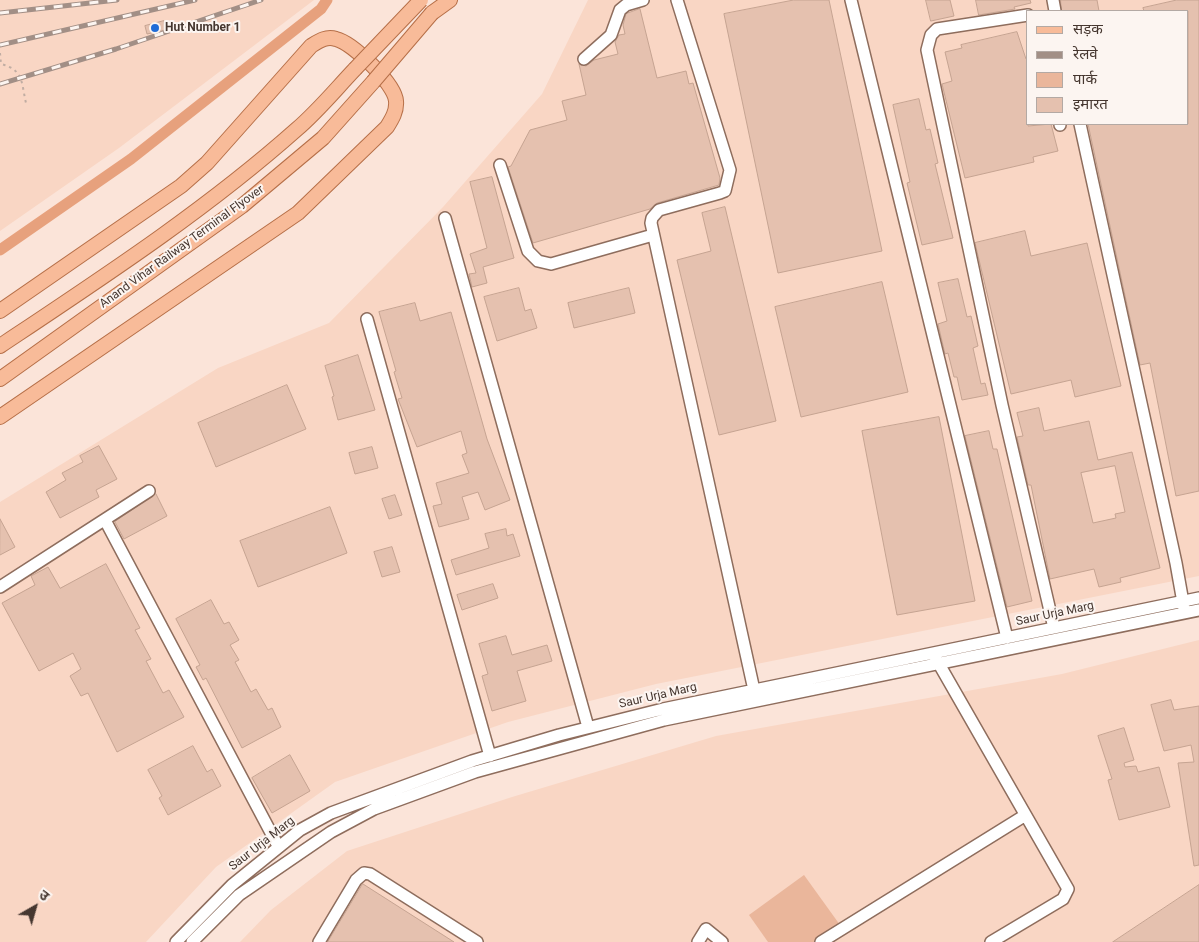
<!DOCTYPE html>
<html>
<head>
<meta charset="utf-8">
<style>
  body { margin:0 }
  #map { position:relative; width:1199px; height:942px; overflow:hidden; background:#fbe4d9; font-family:Roboto,"Noto Sans Devanagari",sans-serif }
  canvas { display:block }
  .legend { position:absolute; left:1026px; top:10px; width:162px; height:115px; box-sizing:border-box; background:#fcf5f1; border:1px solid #b3a9a4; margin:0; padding:6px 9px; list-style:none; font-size:15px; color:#463730 }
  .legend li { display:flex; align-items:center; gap:10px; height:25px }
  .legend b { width:25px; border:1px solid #b3a9a4 }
  .north { position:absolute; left:10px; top:882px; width:50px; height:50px; -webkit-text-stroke:4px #fcf5f1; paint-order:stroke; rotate:38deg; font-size:14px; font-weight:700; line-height:20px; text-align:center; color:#463730 }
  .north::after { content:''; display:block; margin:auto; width:18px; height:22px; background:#463730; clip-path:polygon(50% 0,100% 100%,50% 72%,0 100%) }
</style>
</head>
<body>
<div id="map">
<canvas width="1199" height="942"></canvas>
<ul class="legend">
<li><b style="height:6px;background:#f8bb99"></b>सड़क</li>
<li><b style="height:6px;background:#a28f86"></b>रेलवे</li>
<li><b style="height:14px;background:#eab69b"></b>पार्क</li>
<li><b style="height:14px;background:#e5c1af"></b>इमारत</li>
</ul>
<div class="north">उ</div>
</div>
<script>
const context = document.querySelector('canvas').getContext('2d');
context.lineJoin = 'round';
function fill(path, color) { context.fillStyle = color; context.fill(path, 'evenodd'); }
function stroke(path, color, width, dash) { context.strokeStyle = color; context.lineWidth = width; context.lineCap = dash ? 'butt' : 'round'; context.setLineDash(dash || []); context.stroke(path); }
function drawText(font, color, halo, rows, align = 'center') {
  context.font = font + ' Roboto,sans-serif'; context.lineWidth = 4; context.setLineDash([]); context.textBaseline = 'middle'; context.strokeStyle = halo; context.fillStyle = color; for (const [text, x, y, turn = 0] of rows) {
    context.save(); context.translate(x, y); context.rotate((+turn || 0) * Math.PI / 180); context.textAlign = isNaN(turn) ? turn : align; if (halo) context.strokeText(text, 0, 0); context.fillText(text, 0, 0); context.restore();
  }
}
fill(new Path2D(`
  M0,0H314L119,148L0,231Z
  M588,0H1199V576L656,684L508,722L335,782L216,867L146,942H0V502L218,368L329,323L443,207L542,94ZM1028,11H1188V124H1028Z
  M1199,640V942H240L271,910L347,851L512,797L716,736L1062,674Z`), '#f9d6c4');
fill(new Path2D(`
  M804,875L840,925L817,942H768L749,915Z`), '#eab69b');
stroke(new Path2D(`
  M0,250L131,159L321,9L327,0`), '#e7a17d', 11);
const building = new Path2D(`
  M794,0H829L882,251L778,273L724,14Z
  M926,0H950L954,16L931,21Z
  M976,0H1030L1031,3L1014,7L1015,9L979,15Z
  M1061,0H1097L1099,11H1062Z
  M1177,0H1199V491L1176,496L1150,363L1140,365L1088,124H1188V11H1144L1143,8Z
  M640,9L657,78L686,71L689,84L693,83L720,178L719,185L657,203L650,209L533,243L508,167L511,166L530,130L567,120L562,101L586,95L579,64L586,66L594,60L618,54L615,42L619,35L625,34L623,25L626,14Z
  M164,21L165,30L147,34L145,26Z
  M1017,32L1026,59H1028V126L1051,124L1058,151L1033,157L1034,162L965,178L942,84L952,81L945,52L962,48L961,45Z
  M919,99L926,130L930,129L938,163L935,164L953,238L922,245L907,183L910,182L893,105Z
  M492,177L514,258L483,267L487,283L472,287L469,274L476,273L470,254L487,248L470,182Z
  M725,207L776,421L719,435L677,260L711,251L702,213Z
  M1025,231L1031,256L1087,243L1121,386L1075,397L1071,380L1011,394L975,243Z
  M958,279L967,317L971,316L978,346L973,348L981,384L985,383L988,395L962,400L957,377H954L948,353L945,354L938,324L947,321L938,283Z
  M882,282L908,392L801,417L775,307Z
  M519,288L525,311L531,309L537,328L497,341L484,297Z
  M629,288L635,313L574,328L568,303Z
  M415,303L420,321L451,312L487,439L510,500L485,510L478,492L462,497L469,519L439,527L433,506L442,504L436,483L469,473L462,455L467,453L461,431L417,447L398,399L402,398L394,372L396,371L379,312Z
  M358,355L375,410L338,420L332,397L334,396L325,366Z
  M287,385L306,429L216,467L198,423Z
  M1039,408L1044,431L1089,421L1098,460L1132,452L1160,568L1120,578L1121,582L1099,587L1094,569L1050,579L1031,485H1028L1017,437L1023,436L1017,413ZM1115,466L1125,512L1115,514L1116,518L1093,523L1081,473Z
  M939,417L975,601L897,615L862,431Z
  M989,431L993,449H997L1032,601L1007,607L965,436Z
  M99,446L117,479L96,490L99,497L60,518L46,492L66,480L62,473L83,462L80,456Z
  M372,447L378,468L355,474L349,453Z
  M156,494L167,516L124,539L115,522Z
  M395,495L402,515L389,519L382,499Z
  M330,507L347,553L258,587L240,541Z
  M0,519L15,547L0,555Z
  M506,529L507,536L513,534L520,556L456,575L451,560L489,548L485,534Z
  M392,547L400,572L382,577L374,552Z
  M106,564L140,628L135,630L151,659L146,661L163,693L169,690L184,717L117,752L88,693L81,696L70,676L81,669L73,653L39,671L2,603L35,585L31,576L48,567L60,588Z
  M493,584L498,598L462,610L457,595Z
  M211,600L224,624L229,622L239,640L230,645L239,660L235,662L251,692L256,689L268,710L272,708L281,727L242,748L206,678L203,680L196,667L200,665L176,619Z
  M506,636L512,655L547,645L552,661L517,671L526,701L492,711L482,676L488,674L479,644Z
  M1171,700L1174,710L1199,706V865L1194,866L1178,763L1194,762L1191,745L1164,751L1151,705Z
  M1124,728L1134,760L1124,763L1125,767L1136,766L1138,772L1159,767L1170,807L1119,820L1108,780L1112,779L1098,736Z
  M193,746L207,772L212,769L221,786L168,815L159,798L162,796L148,770Z
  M290,755L310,791L272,813L252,778Z
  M363,884L454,942H328Z
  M1199,885V942H1113Z`);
fill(building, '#e5c1af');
stroke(building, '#c6a492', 1);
const minor = new Path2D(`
  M677,0L730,170L725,191L720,193L659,210L652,218L651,223L754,690
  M851,0L1007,638
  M1053,0L1055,11
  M1028,15L937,29L931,35L927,50L1002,405L1054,628
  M584,59L611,35L620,10L626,5L643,0
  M1060,124V125
  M1080,124L1176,563L1184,608
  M500,165L528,251L538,261L551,264L653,235
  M445,218L588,727
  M367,319L490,756
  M105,520L278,846
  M0,587L149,491
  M935,657L1068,889L1063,899L991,942
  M176,942L232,885L300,830L331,813L472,761L559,735L663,709L1199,598
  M192,942L239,895L331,832L374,809L475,772L664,720L1199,610
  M319,942L356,880L364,873L370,874L477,942
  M698,942L706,929L722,942
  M821,942L1024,816`);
const major = new Path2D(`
  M432,13L450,0
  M0,311L181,186L207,163L311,46C319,41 326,36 336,39C353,43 395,84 396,101C397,111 392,119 387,127L298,213L0,417
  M0,346C102,278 206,210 297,129C318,111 336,89 355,69
  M0,379L242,206L323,138L373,82`);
stroke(minor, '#8e6d5d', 14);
stroke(major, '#b66f48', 16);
stroke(new Path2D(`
  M0,53L1,64C24,70 21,82 26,103`), '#c1ada3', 2, [2.5, 4]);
stroke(minor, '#fff', 11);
stroke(major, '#f8bb99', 14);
const rail = new Path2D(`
  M0,13L117,0
  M0,45L195,0
  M0,84L116,49L261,0`);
stroke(rail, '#a28f86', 5);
stroke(rail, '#fcf5f1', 3, [9]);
const majorBridge = new Path2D(`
  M355,69L421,0
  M373,82L432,13`);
stroke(majorBridge, '#b66f48', 16, []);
stroke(majorBridge, '#f8bb99', 14);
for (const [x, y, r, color] of [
  [155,28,5,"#206cd7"]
]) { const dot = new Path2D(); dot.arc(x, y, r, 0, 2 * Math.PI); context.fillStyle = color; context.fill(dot); stroke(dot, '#fcf5f1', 2); }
drawText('bold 12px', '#463730', '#fcf5f1', [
  ["Hut Number 1",165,28]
], 'left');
drawText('12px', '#463730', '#fcf5f1', [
  ["Anand Vihar Railway Terminal Flyover",182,247,-36],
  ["Saur Urja Marg",1055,614,-12],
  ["Saur Urja Marg",658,696,-13],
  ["Saur Urja Marg",262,844,-38]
]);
</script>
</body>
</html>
